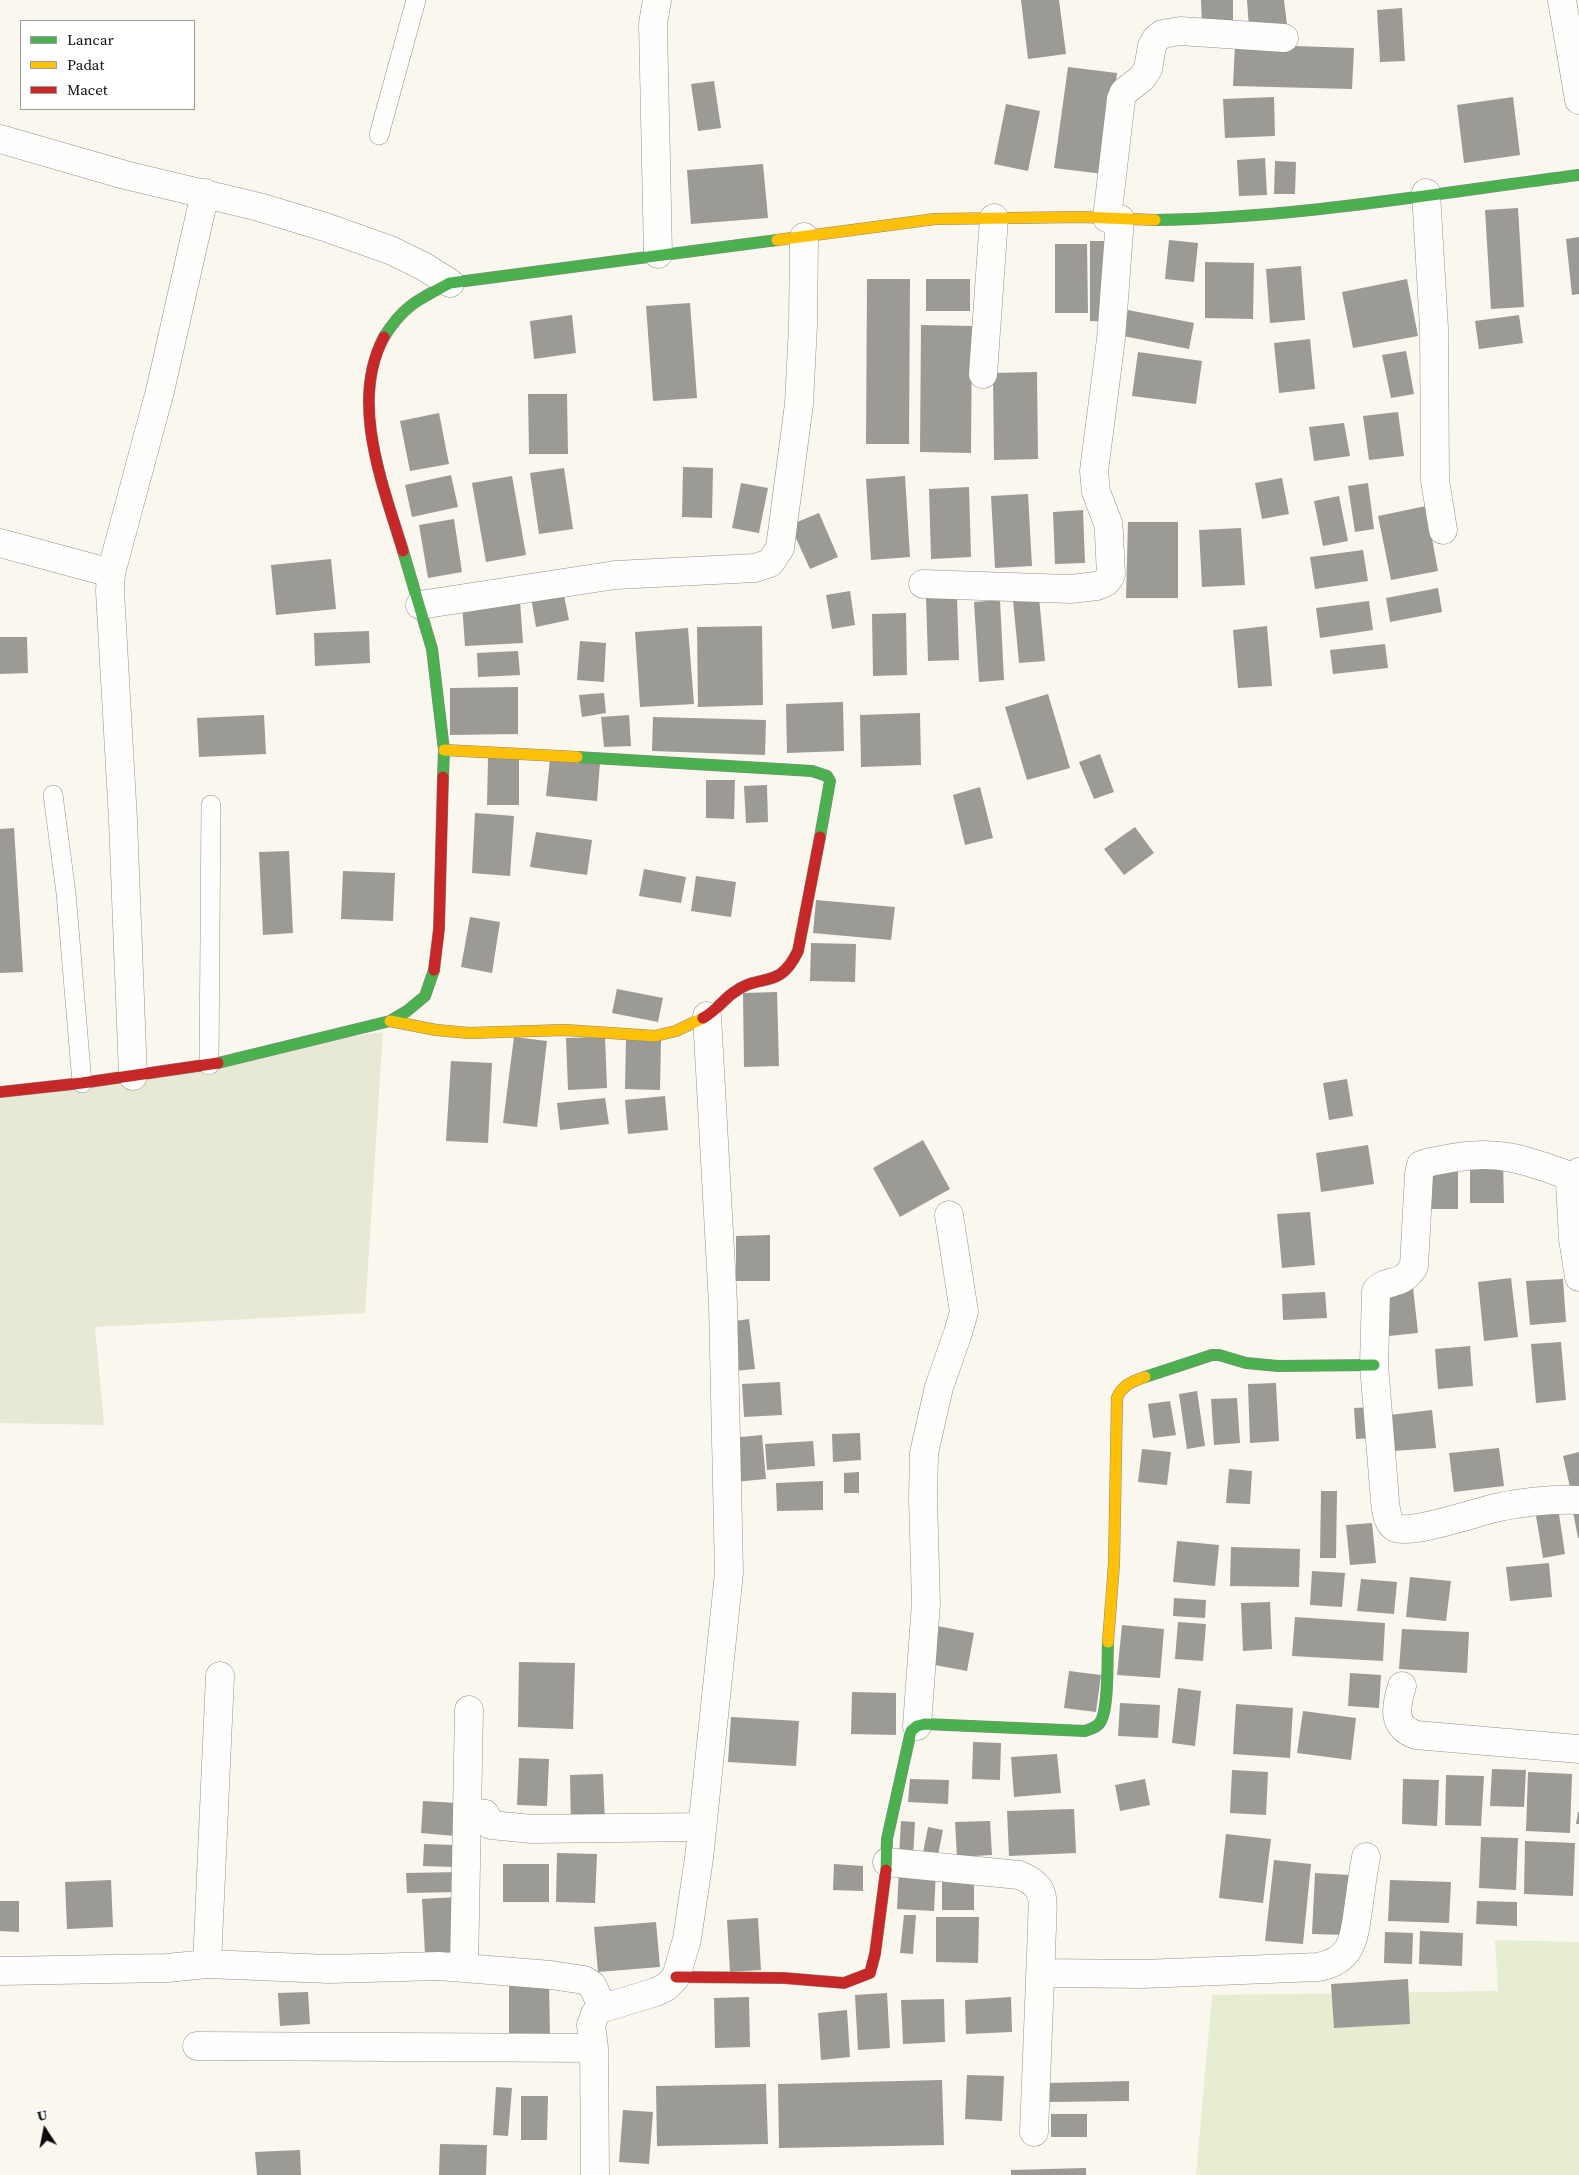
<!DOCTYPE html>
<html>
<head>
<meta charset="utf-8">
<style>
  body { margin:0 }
  #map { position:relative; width:1579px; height:2175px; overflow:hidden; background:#faf7ef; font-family:"Source Serif 4",serif }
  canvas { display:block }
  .legend { position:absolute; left:20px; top:20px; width:175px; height:90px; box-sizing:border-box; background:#fff; border:1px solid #9d9d9d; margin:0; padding:6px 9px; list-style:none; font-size:15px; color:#0b0b0b }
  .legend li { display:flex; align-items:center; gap:10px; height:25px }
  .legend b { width:25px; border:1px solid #9d9d9d }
  .north { position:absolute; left:20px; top:2105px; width:50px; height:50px; -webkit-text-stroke:4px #fff; paint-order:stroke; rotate:349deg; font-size:14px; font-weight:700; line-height:20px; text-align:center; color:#0b0b0b }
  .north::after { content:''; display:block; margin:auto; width:18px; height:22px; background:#0b0b0b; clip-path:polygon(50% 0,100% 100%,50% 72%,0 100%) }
</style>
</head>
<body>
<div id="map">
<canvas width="1579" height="2175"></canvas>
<ul class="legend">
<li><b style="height:6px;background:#4caf50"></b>Lancar</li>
<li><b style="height:6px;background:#ffc107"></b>Padat</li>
<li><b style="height:6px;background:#c62828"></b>Macet</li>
</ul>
<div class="north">U</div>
</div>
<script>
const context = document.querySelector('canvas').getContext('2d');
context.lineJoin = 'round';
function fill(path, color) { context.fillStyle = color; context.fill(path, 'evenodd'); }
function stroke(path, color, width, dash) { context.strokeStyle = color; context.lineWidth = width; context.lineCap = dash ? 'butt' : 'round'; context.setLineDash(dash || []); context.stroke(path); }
fill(new Path2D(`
  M1495,1940L1579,1942V2175H1196L1212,1995L1498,1991Z`), '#e6edd0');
fill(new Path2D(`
  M383,1032L365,1313L95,1327L104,1425L0,1423V1089Z`), '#e7e9d4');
fill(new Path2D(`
  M1021,0H1059L1066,54L1028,59Z
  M1201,0H1233V27L1202,28Z
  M1247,0H1284L1287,25L1249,28Z
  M1402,8L1405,61L1380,62L1377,10Z
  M1235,44L1354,48L1352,89L1233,86Z
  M1068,67L1117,73L1104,174L1054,168Z
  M714,81L721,128L698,131L691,84Z
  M1274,97L1275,136L1225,138L1223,99Z
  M1513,97L1520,155L1464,163L1457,105Z
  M1006,104L1040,111L1028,171L994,164Z
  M1265,158L1267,195L1239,196L1237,160Z
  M1275,161L1296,162L1295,194H1274Z
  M763,164L768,218L691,224L687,170Z
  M1518,208L1524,307L1491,309L1485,210Z
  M1579,237V294L1572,295L1566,239Z
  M1169,240L1198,243L1194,282L1165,279Z
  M1090,241H1108L1109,322L1090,321Z
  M1055,244H1087L1088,313H1055Z
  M1205,262L1254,263L1253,319L1205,318Z
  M1301,266L1305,320L1270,323L1266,269Z
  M867,279H910L909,444H866Z
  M926,279H970V311H926Z
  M1407,279L1418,336L1353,348L1342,292Z
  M690,303L697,398L653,401L646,306Z
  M1128,310L1194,323L1189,349L1123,336Z
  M572,315L576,353L534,359L530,321Z
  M1519,315L1523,343L1479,349L1475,321Z
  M921,325L972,326L971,453L920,452Z
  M1310,339L1315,389L1279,393L1274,343Z
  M1406,351L1414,394L1391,398L1382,355Z
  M1138,352L1202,361L1196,404L1132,396Z
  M1037,372L1038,459L994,460L993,373Z
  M528,394H567L568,454H529Z
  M1398,412L1404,456L1369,460L1363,416Z
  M439,413L449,464L410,471L400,421Z
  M1344,423L1350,456L1314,461L1309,427Z
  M683,467L713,468L712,518L682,517Z
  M564,468L573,529L539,534L530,473Z
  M451,475L458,507L412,517L405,485Z
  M512,476L526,555L486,562L472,483Z
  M905,476L910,557L871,560L866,479Z
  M1282,478L1289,514L1262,519L1255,483Z
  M741,483L768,488L759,533L732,528Z
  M1368,483L1374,529L1355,532L1348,486Z
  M969,487L971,557L931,559L929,489Z
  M1028,494L1032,566L995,568L991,496Z
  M1339,496L1348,541L1323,546L1314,501Z
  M1426,506L1438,571L1391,580L1378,516Z
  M1083,510L1085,563L1055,564L1053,512Z
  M819,513L838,557L810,569L790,525Z
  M454,519L462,572L428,578L419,525Z
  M1128,522H1178V598H1126Z
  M1241,528L1245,585L1202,587L1199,530Z
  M1363,550L1368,581L1315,589L1310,557Z
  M331,559L336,609L276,615L271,565Z
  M1438,588L1442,612L1390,622L1386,598Z
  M563,591L569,620L536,627L531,597Z
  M850,591L855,625L832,629L826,595Z
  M957,596L959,660L928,661L926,597Z
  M1039,597L1045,661L1019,663L1013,600Z
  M1000,600L1004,680L979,682L974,602Z
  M520,601L523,643L465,646L462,604Z
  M1369,601L1373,630L1320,638L1316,608Z
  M906,613L907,675L873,676L872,614Z
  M762,626L763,705L698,707L697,627Z
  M1267,626L1272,686L1238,688L1233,630Z
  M688,628L694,704L640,707L635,632Z
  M369,631L370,663L315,666L314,633Z
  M0,637H27L28,673L0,674Z
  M580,641L606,643L604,682L577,680Z
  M1385,644L1388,668L1333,674L1330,650Z
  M518,651L520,675L478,677L477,653Z
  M518,687V734L450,735V688Z
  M604,693L606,713L582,717L579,695Z
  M1048,694L1070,768L1027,780L1005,707Z
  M843,702L844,751L787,753L786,704Z
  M920,713L921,765L861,767L860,715Z
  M264,715L266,754L199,757L197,718Z
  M629,715L631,746L604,747L601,717Z
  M653,717L766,720L765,755L652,751Z
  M1100,754L1114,792L1094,799L1079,762Z
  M488,758H519V805H487Z
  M550,759L600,763L597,801L546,796Z
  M706,780H735L734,819L706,818Z
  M767,785L768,822L746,823L744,786Z
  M980,787L993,838L965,845L953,795Z
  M475,813L514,816L510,876L472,873Z
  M1135,827L1154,853L1124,875L1104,849Z
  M14,828L23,972L0,973V829Z
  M536,832L592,840L587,875L530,867Z
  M289,851L293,933L263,935L259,852Z
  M644,869L686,877L681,903L639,896Z
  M343,871L395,873L393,921L341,919Z
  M696,876L736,882L731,917L691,911Z
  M816,900L895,907L891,940L813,933Z
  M470,917L500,922L492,973L461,967Z
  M811,943L856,944L855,982L810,981Z
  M617,989L663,998L658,1022L612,1013Z
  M777,992L779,1066L744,1067L743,993Z
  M514,1037L547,1041L537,1127L503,1123Z
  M605,1037L607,1088L568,1090L566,1038Z
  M626,1038L661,1039L660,1090L625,1089Z
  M451,1061L492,1063L488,1143L446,1141Z
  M1347,1079L1353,1116L1329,1120L1323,1083Z
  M665,1096L668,1130L628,1134L625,1100Z
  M605,1098L609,1124L560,1130L557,1103Z
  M923,1140L950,1189L900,1217L873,1168Z
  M1368,1145L1374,1184L1321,1192L1316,1153Z
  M1470,1161H1503L1504,1203H1470Z
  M1428,1164L1458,1165V1209H1428Z
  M1310,1212L1315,1265L1282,1268L1277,1214Z
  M770,1235V1281H736V1236Z
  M1511,1278L1518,1337L1484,1341L1478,1282Z
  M1563,1279L1566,1322L1530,1325L1526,1281Z
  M1413,1287L1418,1333L1379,1337L1378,1292Z
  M1325,1292L1327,1318L1283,1320L1282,1294Z
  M749,1319L755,1369L734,1371L728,1322Z
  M1561,1342L1566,1400L1536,1403L1531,1344Z
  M1470,1346L1473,1386L1438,1389L1435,1349Z
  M780,1382L782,1415L744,1417L742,1384Z
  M1276,1383L1279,1441L1250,1443L1248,1384Z
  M1197,1391L1205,1446L1187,1449L1179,1394Z
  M1237,1398L1240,1443L1214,1445L1211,1399Z
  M1170,1401L1176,1435L1153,1438L1148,1404Z
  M1373,1407L1375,1438L1356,1439L1354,1408Z
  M1432,1410L1436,1448L1393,1451L1390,1415Z
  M860,1433L861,1460L833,1462L832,1434Z
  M762,1435L766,1479L734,1482L730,1438Z
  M813,1441L815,1466L767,1470L765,1444Z
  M1499,1448L1504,1486L1454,1492L1449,1453Z
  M1142,1449L1171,1452L1167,1485L1138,1482Z
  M1579,1452V1494L1572,1496L1563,1456Z
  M1229,1469L1252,1471L1250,1504L1226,1503Z
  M859,1472V1493H844V1473Z
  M823,1481V1510L777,1511L776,1483Z
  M1321,1491H1337L1336,1558H1320Z
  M1557,1501L1565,1554L1543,1558L1534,1504Z
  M1579,1504V1538H1578L1572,1506Z
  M1372,1523L1376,1563L1350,1565L1346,1525Z
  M1177,1541L1219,1545L1215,1586L1173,1582Z
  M1231,1547L1300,1549L1299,1587L1230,1586Z
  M1549,1563L1552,1597L1510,1601L1506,1567Z
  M1312,1571L1345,1573L1342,1607L1310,1605Z
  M1410,1577L1451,1581L1446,1621L1406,1617Z
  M1361,1579L1397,1582L1394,1614L1357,1611Z
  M1174,1598L1206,1600L1205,1618L1173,1616Z
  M1270,1602L1272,1649L1243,1651L1241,1603Z
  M1295,1617L1385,1623L1383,1661L1292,1656Z
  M1178,1622L1206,1624L1203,1661L1175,1659Z
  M932,1625L974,1633L967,1671L924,1663Z
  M1122,1625L1164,1629L1160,1678L1117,1675Z
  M1402,1629L1469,1632L1467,1673L1399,1669Z
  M519,1662L575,1663L573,1729L518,1727Z
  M1069,1671L1101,1675L1096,1712L1064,1708Z
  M1350,1673L1381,1675L1379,1708L1348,1706Z
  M1178,1688L1201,1691L1195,1746L1172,1743Z
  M852,1692L896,1693V1735L851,1734Z
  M1120,1703L1160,1705L1158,1738L1118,1736Z
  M1236,1704L1293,1708L1290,1758L1233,1754Z
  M1303,1711L1356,1718L1351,1760L1297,1753Z
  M731,1717L799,1721L796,1766L728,1762Z
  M973,1742L1001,1743L1000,1780L972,1779Z
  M1057,1754L1061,1793L1014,1797L1011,1757Z
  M519,1758L549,1759L547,1806L517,1805Z
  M1492,1769L1526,1770L1524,1807L1490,1806Z
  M1232,1770L1268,1772L1266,1815L1230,1813Z
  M1528,1772L1572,1774L1570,1833L1526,1831Z
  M603,1774L605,1824L571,1825L570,1775Z
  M1446,1775L1484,1776L1481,1826L1445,1825Z
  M910,1779L949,1780L948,1804L908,1802Z
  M1145,1779L1150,1805L1120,1811L1115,1785Z
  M1403,1779L1439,1780L1437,1826L1402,1824Z
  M423,1801L457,1803L454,1836L421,1833Z
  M1074,1809L1076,1853L1009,1856L1007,1811Z
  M1578,1812H1579V1824H1576Z
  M901,1821L915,1822L913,1857H899Z
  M990,1821L992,1855L957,1857L955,1822Z
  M928,1827L943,1830L937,1860L922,1858Z
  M1226,1834L1271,1839L1263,1903L1219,1898Z
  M1481,1837L1518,1838L1516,1890L1479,1888Z
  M1525,1841L1575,1843L1573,1896L1524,1894Z
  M424,1844L456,1845L454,1867L423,1866Z
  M557,1853L597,1854L595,1903L556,1902Z
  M1274,1860L1311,1864L1303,1944L1265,1941Z
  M503,1864H549V1902H503Z
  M834,1864L863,1866V1891L833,1890Z
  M899,1868L936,1870L934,1911L897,1909Z
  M460,1872V1892L407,1893L406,1873Z
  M1315,1873L1350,1875L1347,1935L1312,1934Z
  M111,1880L113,1927L67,1929L65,1882Z
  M942,1880H974V1910H942Z
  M1390,1880L1451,1882L1449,1923L1388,1921Z
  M457,1897L460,1951L425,1954L422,1899Z
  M0,1901H19V1932L0,1931Z
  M1477,1901L1517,1902V1926L1476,1924Z
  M904,1915H916L913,1954L900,1953Z
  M936,1917H979L978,1963L936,1962Z
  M758,1918L761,1970L730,1972L727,1920Z
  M656,1922L660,1967L598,1972L594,1927Z
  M1420,1931L1463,1933L1462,1966L1419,1964Z
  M1385,1932L1413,1933L1412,1964L1384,1963Z
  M1408,1979L1410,2024L1334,2028L1331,1984Z
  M509,1982H549L550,2036H509Z
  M308,1992L310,2024L280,2026L278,1993Z
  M887,1993L890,2048L858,2050L855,1995Z
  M749,1997L750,2047L715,2048L714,1998Z
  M1011,1997L1012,2032L966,2034L965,2000Z
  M944,1999L945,2042L903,2044L901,2000Z
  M847,2010L850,2057L821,2060L818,2013Z
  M967,2075L1004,2076L1002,2121L965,2119Z
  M942,2080L944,2145L779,2148L778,2084Z
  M1129,2081V2101L1050,2102L1049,2083Z
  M766,2084L768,2144L657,2146L656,2086Z
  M496,2087L512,2088L508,2136L493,2135Z
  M521,2096H548L547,2140H521Z
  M623,2110L653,2112L649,2164L619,2162Z
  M1051,2114H1087V2137H1051Z
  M440,2144L487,2145L486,2175H439Z
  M300,2150L301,2175H257L255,2152Z
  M1086,2168V2175H1011V2170Z`), '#9c9a95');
const lane = new Path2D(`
  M379,135L416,0
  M53,795L66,893L82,1083
  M209,1065L211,805`);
const street = new Path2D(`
  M657,0L653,24L658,254
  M1562,0L1579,100
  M0,139L125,175L259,207L325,227L390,250L423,266L450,283
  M1426,193L1434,328L1435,480L1443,530
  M1107,218L1121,99L1124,92L1142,78L1148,69L1152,46L1156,39L1162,34L1180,31L1284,38
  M983,374L994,218
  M0,543L111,573
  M923,584L1070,589L1097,586L1106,582L1111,575L1109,534L1108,523L1096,492L1094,471L1111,339L1120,219
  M420,605L615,575L755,568L770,563L780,548L799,404L803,325L804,237
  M133,1076L123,820L110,591L111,573L160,391L205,193
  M1579,1172L1573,1177L1570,1183L1573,1239L1579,1277
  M1573,1177C1528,1161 1500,1149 1452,1158C1441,1160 1431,1161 1421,1165L1419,1174L1414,1266C1402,1288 1386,1278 1376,1291L1374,1365L1385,1501C1386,1510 1387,1524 1396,1528C1413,1534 1474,1513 1495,1508C1522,1502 1551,1499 1579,1500
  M1402,1686C1396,1707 1391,1726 1416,1735L1579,1749
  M917,1726L926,1603L923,1498L924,1453L939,1387L958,1333L964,1312L949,1215
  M467,1812L485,1814L491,1825L532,1829L702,1827
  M887,1862L1019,1875C1049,1887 1042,1901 1042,1928L1034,2132
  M207,1964L329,1969L439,1966L551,1975L584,1980L592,1985L603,2008
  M464,1968L469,1710
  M0,1971L167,1968L207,1964L220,1676
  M1041,1973L1143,1974L1318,1967C1355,1960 1354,1935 1359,1903C1361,1888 1363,1872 1366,1857
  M197,2046L594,2048
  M595,2175L594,2048L591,2025L595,2014L600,2009L656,1992L666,1987L676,1977L687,1939L699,1858L729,1573L723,1304L707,1016`);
const fast = new Path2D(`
  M1155,220C1297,218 1438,193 1579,175
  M384,337C403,306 419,299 450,283L777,240
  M403,551L432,649L444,750L443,777
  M577,757L812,771L827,776L830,781L820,837
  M218,1063L390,1021L407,1011L425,996L434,970
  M1145,1377L1212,1355H1219L1246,1363L1278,1366L1374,1365
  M886,1870L887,1839L911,1731L917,1726L925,1724L1085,1731C1091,1729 1098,1727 1101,1721C1109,1706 1107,1661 1108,1642`);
const slow = new Path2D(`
  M777,240L935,219L1082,217L1155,220
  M444,750L577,757
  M390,1021L436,1030L469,1033L565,1030L655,1036L676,1031L703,1018
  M1108,1642L1114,1564L1117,1398C1122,1385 1133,1381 1145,1377`);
const jam = new Path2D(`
  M384,337C349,402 383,485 403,551
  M434,970L439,929L443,777
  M703,1018C715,1012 723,1000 733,993C762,971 778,992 798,951L820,837
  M0,1092L82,1083L218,1063
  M676,1977L784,1978L844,1983L870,1973L875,1954L886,1870`);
stroke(lane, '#93918e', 20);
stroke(street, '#93918e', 29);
stroke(fast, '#898884', 12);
stroke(slow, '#898884', 12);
stroke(jam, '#898884', 12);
stroke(lane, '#fefefd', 19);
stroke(street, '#fefefd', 28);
stroke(fast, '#4caf50', 11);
stroke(slow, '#ffc107', 11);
stroke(jam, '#c62828', 11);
</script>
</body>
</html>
